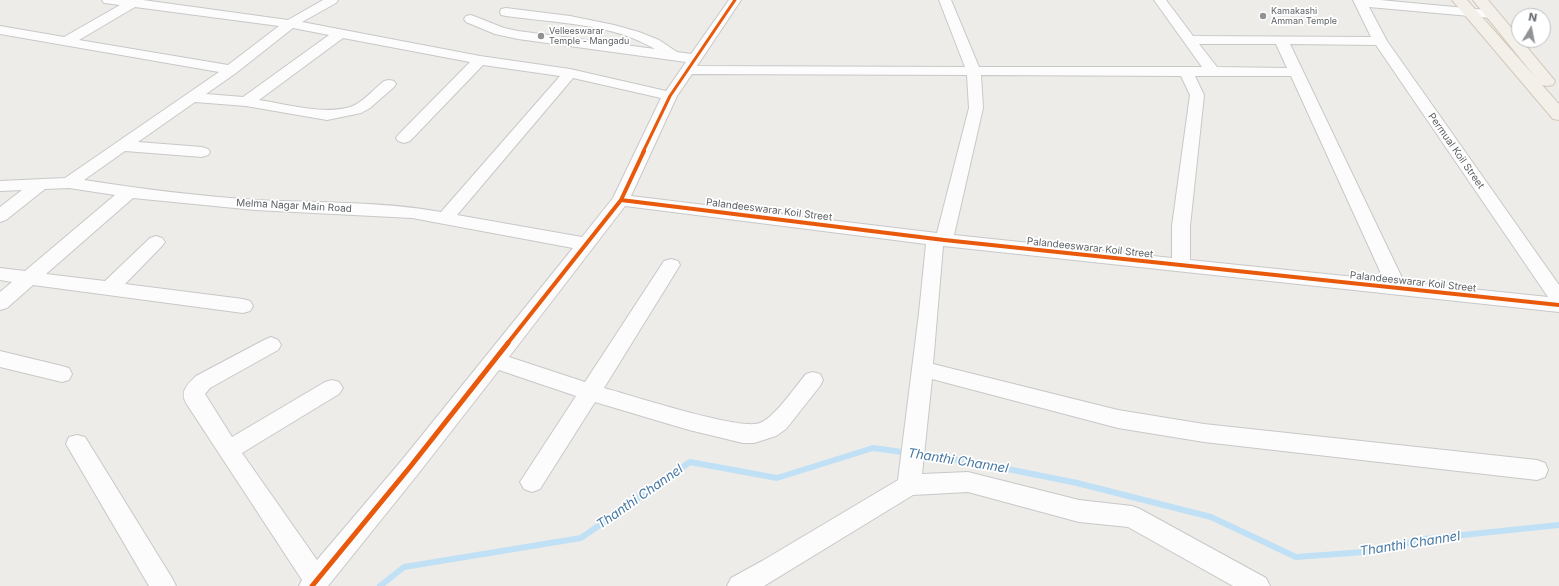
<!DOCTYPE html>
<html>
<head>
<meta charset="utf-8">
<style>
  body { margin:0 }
  #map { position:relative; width:1559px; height:586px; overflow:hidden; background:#edece9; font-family:Inter,sans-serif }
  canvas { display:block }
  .north { position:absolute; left:1511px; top:8px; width:40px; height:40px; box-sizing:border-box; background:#fff; border:1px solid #bfc0c2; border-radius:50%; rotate:10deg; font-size:11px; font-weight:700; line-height:16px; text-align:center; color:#5e6266 }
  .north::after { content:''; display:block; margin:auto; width:14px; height:18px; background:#909294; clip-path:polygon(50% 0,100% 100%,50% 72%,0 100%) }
</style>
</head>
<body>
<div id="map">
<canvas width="1559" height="586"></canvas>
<div class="north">N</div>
</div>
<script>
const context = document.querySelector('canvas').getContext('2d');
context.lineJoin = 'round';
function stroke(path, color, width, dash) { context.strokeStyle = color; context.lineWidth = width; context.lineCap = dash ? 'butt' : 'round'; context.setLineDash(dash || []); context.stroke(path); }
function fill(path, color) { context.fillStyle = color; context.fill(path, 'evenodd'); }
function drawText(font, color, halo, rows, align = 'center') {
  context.font = font + ' Inter,sans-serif'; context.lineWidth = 3.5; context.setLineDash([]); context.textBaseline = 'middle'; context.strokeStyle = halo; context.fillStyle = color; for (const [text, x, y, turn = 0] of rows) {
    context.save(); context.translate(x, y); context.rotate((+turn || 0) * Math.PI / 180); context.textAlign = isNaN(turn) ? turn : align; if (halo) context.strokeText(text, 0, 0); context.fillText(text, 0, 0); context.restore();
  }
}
stroke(new Path2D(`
  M917,454L978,463L1077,483L1211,517L1296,557L1378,551L1424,539L1559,525
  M380,586L404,567L581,538L690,462L777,478L873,448L909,453`), '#c0e1f5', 6);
const minor = new Path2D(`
  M102,0H143L288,20L323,0H338L336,3L302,22L480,56L570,69L666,91L686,62L518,39L495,34L466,22L464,19L466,16L471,15L504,28L518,31L655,49C612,23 555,23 506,16L501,15L500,12L501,9L506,8L570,16L614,25L639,32L659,40L677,52L691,54L729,0H741L697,66L965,67L939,0H951L979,67H1202L1154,0H1166L1193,36L1371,37L1353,0H1380L1497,11L1498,14L1497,17L1492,18L1369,7L1387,41L1559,285V312L943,246L933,364L1118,410L1204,424L1537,460L1545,463L1548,470L1545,477L1537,480L1204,442L1118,428L932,379L922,474L968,472L1079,500L1132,506L1140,509L1266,578L1270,586H1233L1128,527L1079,522L968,492L913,495L764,586H727L731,578L762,561L898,480L919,313L926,244L625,206L509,357L585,382L664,261L671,259L678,261L680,265L604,388C631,395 740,431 760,423C774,418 795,387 806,374L813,372L820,374L823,380L820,386L786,429L776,436L754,443H743L689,430L595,402L540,489L532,492L524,489L520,482L576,396L499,370L418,474L328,586H299L302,580L186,403C180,391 187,385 196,376L264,340L271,337L278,340L281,345L278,350L210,388L205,394L232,437L325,382L332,380L339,382L343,388L339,394L242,453L317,560L402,460L573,248L412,218L255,210L133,198L46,274L105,281L150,238L156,236L162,238L165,242L162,246L125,284L243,299L250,301L253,306L250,311L243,313L33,285L7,308L0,310V292L12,282L0,280V268L25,271L115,195L69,188L45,189L6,220L0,222V207L22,190L0,191V181L65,178L219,72L0,34V26L64,37L120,5L104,3ZM135,7L279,26L228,65L79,40ZM293,28L329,35L243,97L206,94L236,73ZM343,38L470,62L398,135L396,138L398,141L404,143L410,141L483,65L560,76L441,212C380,201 318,203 256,200C199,196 141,189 84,180L125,151L202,157L208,155L210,152L208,149L202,147L138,142L195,102L246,106L327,120L361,113L370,108L394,87L396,84L394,81L389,80L384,81C374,89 364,101 353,106C327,116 286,104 259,100ZM1199,44H1276L1287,68L1217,67ZM1290,44L1376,45L1548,297L1404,282ZM692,74L967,75L969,108L937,233L631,196L677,96ZM981,75L1181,76L1190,95L1172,226V258L954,235L983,108ZM1195,76H1291L1384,280L1190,260V226L1204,95ZM573,78L661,98L613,198L582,237L457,215Z
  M0,351L62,366L69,368L72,374L69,380L62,382L0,367Z
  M77,435L85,437L172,578L176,586H149L66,444L69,437Z`);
const primary = new Path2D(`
  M1452,0H1467L1536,78L1473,0H1488L1519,37V40H1521L1555,81L1553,85L1547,86L1542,85L1559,104V120L1553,119Z`);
stroke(minor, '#c8c8c8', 2);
stroke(primary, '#d3cab9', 2);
fill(minor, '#fcfcfc');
fill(primary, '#f3f0e9');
stroke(new Path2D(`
  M643,152L670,96L735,0`), '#e8590c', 3);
stroke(new Path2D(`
  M621,200L944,240L1559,305
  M507,344L621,200L644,151`), '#e8590c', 4);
stroke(new Path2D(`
  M312,586L410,467L508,343`), '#e8590c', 5);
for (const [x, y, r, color] of [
  [1263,16,4,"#909294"],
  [541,36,4,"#909294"]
]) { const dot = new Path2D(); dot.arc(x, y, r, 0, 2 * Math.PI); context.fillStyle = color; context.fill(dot); stroke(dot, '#fff', 1.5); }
drawText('9px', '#5e6266', '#fff', [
  ["Kamakashi",1271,11],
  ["Amman Temple",1271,21],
  ["Velleeswarar",549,31],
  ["Temple - Mangadu",549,41]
], 'left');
drawText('10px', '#5e6266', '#fff', [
  ["Permual Koil Street",1456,151,55],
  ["Melma Nagar Main Road",294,206,3],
  ["Palandeeswarar Koil Street",769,210,7],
  ["Palandeeswarar Koil Street",1090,248,6],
  ["Palandeeswarar Koil Street",1413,282,6]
]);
drawText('italic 13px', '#4678a3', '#fff', [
  ["Thanthi Channel",958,461,9],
  ["Thanthi Channel",640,497,-35],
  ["Thanthi Channel",1410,544,-9]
]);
</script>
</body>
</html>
